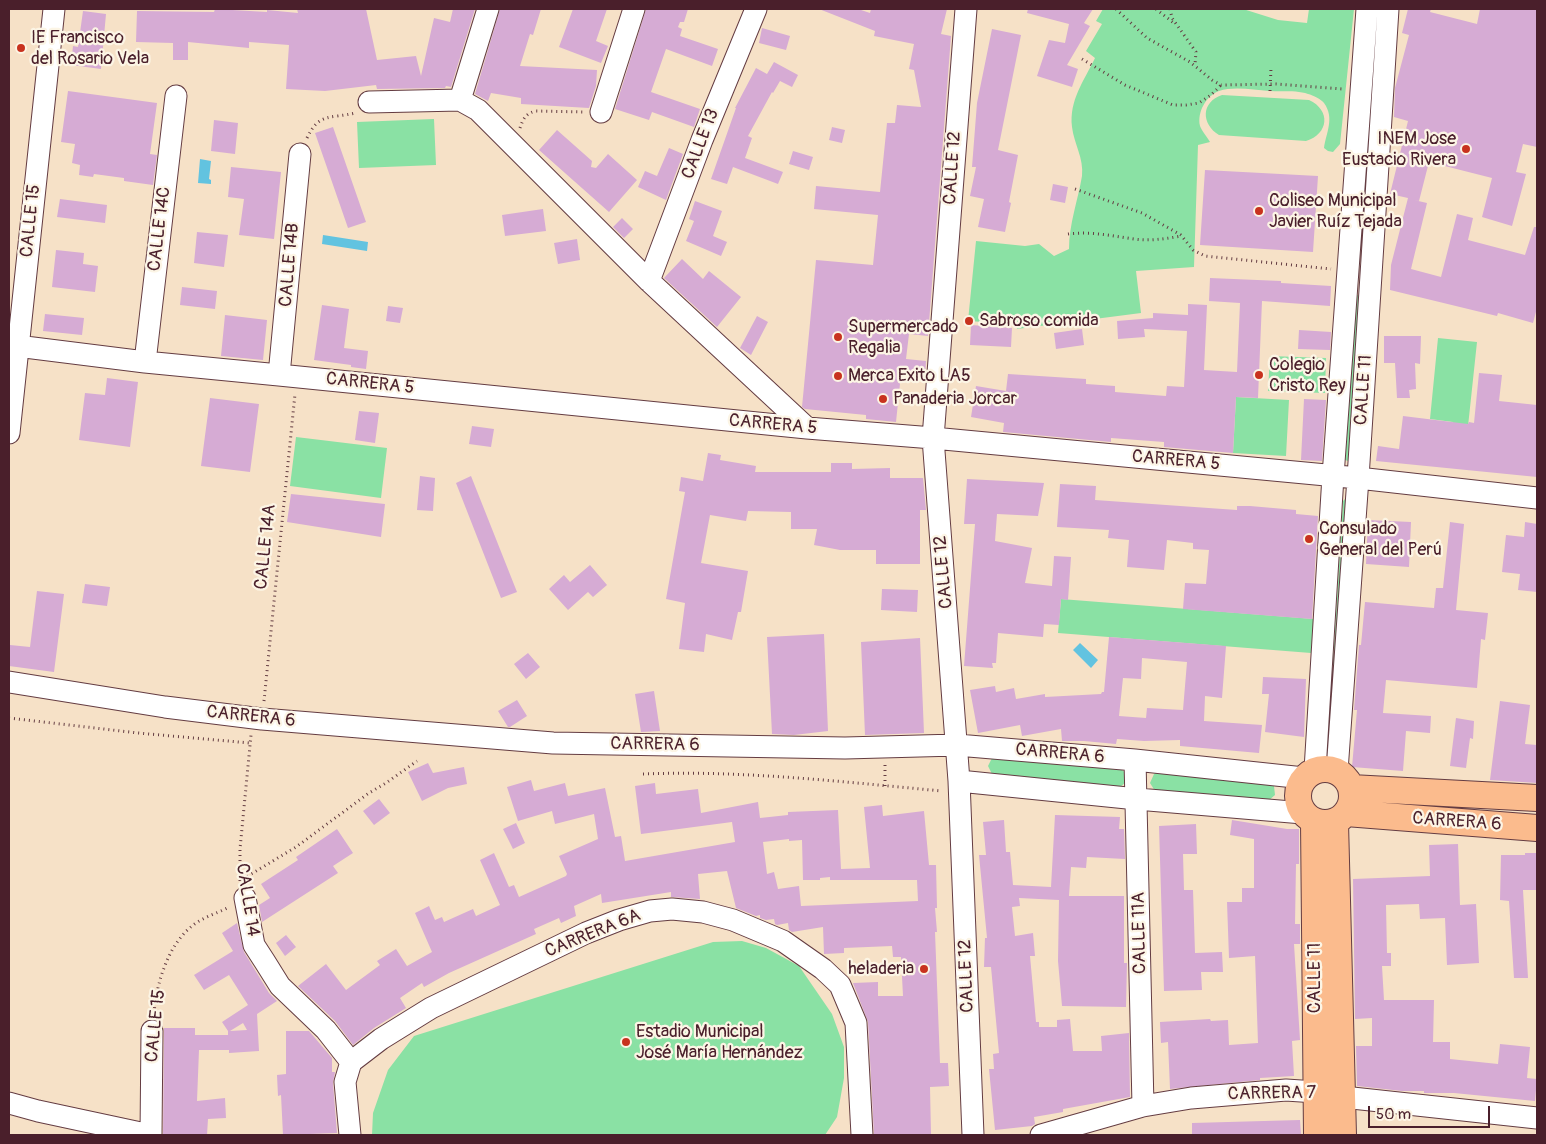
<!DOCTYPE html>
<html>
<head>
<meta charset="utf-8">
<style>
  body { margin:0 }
  #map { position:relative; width:1546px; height:1144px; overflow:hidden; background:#f6e1c7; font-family:Pangolin,sans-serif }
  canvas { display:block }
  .frame { position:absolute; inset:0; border:10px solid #4a1f2b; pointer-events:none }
  .scale { position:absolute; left:1368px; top:1106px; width:122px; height:22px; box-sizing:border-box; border:2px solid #4a1f2b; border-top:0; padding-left:6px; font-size:15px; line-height:18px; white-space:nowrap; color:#4a1f2b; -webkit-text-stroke:4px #fcf5e5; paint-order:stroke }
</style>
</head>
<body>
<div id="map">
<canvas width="1546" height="1144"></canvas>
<div class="frame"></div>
<div class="scale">50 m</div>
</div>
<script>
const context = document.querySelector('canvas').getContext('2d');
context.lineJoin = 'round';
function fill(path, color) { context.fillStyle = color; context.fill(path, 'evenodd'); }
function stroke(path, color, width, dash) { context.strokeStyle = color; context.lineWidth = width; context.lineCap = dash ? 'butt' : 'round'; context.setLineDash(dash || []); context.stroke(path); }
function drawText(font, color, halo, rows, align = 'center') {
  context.font = font + ' Pangolin,sans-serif'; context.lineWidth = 4.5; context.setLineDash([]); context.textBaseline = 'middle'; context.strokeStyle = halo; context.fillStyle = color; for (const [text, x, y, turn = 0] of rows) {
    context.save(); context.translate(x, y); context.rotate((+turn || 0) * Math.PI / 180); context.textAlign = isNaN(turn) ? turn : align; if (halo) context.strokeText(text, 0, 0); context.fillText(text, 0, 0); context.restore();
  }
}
fill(new Path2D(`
  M1103,9H1243L1278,20L1307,23L1309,9H1354L1340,144L1333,152L1328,151L1324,148C1326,133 1335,118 1324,103C1322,100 1313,95 1308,94C1297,90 1281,92 1269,91C1254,90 1234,86 1219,91C1206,96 1197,112 1200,126C1202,131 1207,137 1210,142L1198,145L1194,267L1136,271L1141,313L1017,329L1016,324L968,321L976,241L1025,246L1039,244L1054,256L1069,249C1069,224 1078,200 1082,176C1084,158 1074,144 1072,127C1069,100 1084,81 1095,58L1086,51L1102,24L1096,21Z
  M1222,95L1309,100C1331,110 1329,134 1306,141L1219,135C1201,124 1201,102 1222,95Z
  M434,119L436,165L359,168L357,122Z
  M1357,295L1360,296L1348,461L1345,460L1355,297Z
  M1438,338L1477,342L1466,445L1451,444L1453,422L1430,419Z
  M1270,356L1326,358L1325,393L1268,391Z
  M1236,397L1289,400L1286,456L1233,453Z
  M296,437L387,448L381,498L290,486Z
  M1345,499H1346L1327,760L1343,501Z
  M1061,599L1314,619L1311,653L1058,633Z
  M992,758L1122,770L1126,773V782L1119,788L992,774L988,766Z
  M1158,772L1271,782L1274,786L1275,795L1268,801L1155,791L1150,783L1154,774Z
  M742,941L766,948L799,966L832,1014L844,1047V1078L837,1117L825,1135H372L373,1113L388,1070L414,1036L713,942Z`), '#8ae1a4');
fill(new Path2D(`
  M200,159L211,161L209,179L211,180V184L198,183Z
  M323,235L368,242L367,251L322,244Z
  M1080,643L1098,660L1091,668L1073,650Z`), '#62c3e0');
fill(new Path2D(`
  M215,9L267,12V10L298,13L297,9H366L377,60L416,56L421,76L434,18L450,22L453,9H475L451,87L446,86L445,88L377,89L376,85L325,91L286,89L289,45L249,42V48L188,42V60H173V43L136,42L137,11L214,12Z
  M500,9H541L533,35L530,34L520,66L597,70L596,86L589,108L521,104V98L491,93L488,101L475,94Z
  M573,9H607L596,41L608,46L601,63L559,47Z
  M646,9H688L684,22H680L678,27L682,29L680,36L718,49L712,66L666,49L651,92L700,109L694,127L652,112L649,120L615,109Z
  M819,9H858L870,13L871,9H947L941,34L951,36L928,336L909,334L906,359L926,361L925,377L901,374L896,422L866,419V415L805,409L802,407L816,260L873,265L878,215L814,209L816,186L880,192L887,123H895L897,105L921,107L914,70L909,69L914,44L874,36L875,31Z
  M1028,9H1093L1084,23L1090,26L1067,65L1078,69L1072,87L1037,76L1049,40L1065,43L1069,24L1027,13Z
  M1408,9H1431L1430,12L1477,24L1480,9H1537V147L1523,144L1516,172L1526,174L1512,226L1482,217L1492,178L1429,162L1419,201L1414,200L1427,203L1411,269L1441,277L1457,214L1473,218L1468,240L1525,255L1534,227H1537V308L1533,323L1498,313L1497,316L1390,290L1391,265L1408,198L1390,194L1408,121L1394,117L1395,88L1409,35L1402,33Z
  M83,11L106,14L101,69L71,65L73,46L78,47Z
  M762,28L790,36L786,50L759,43Z
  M992,29L1021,35L998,150L1018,155L1009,202L1011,203L1005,232L978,227L984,199L970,196L976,167H972L977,103Z
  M774,62L798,75L792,87L780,81L773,93L772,92L748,136L752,138L745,158L783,172L778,184L733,167L727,184L711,179L736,108H735L756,68L767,74Z
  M68,91L157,103L150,154L157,155L153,185L124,181V178L94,174L93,177L79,175L80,165L72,163L75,144L61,142Z
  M214,120L238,123L235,154L211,151Z
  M333,127L366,222L348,228L315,133Z
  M832,127L845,130L842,143L829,140Z
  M557,130L592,161L591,167L596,168L608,154L637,180L609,212L539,150Z
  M669,148L683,154L666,200L638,187L645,171L657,176Z
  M793,151L813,157L809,170L789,164Z
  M231,167L281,172L274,239L239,235L244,199L228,197Z
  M1205,170L1318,176L1313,252L1200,245Z
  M1053,184L1068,187L1065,203L1050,200Z
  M60,199L107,205L105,223L57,217Z
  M695,201L722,211L713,236L727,242L721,256L686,241L694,221L689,219Z
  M543,209L546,231L505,236L502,215Z
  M622,218L633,229L624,238L613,227Z
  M197,232L228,235L224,267L194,263Z
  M577,239L580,260L558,264L554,243Z
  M56,250L84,253L83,264L98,266L95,292L52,287Z
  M682,259L703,279L709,271L741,297L717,327L664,278Z
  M1210,278L1281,281V283L1331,286L1330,306L1262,301L1258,398L1236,397L1233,453L1164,447V442L1111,438V442L1003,432L1004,423L971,417L976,386L1006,391L1008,374L1086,379V384L1115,386V392L1166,396L1167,386L1184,387L1187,331L1144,329L1145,337L1118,339L1117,321L1153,318V313L1188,315V304L1207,305L1204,370L1237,372L1240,303L1209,301Z
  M182,287L217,291L215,309L180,305Z
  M322,305L349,309L344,348L368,351L366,369L351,367V365L314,360Z
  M388,306L403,308L400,323L386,321Z
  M45,314L84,318L82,335L43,331Z
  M225,315L267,320L263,360L221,356Z
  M757,316L768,322L751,355L740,348Z
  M971,325L1012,328L1011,347L970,345Z
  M1082,329L1084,345L1056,349L1054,333Z
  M1299,330L1331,332L1330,350L1298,349Z
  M1384,336H1421L1420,364L1415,363L1416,389L1409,390L1410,398H1397L1395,363H1384Z
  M1479,373L1502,375L1499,401L1537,405V477L1376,461L1378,446L1399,449L1403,416L1468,424L1469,422L1474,423Z
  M107,378L138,382L130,447L79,440L85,393L105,395Z
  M210,398L259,404L250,472L201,466Z
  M1304,399L1326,400L1322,461L1301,460Z
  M359,411L379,413L375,443L355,440Z
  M472,426L494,429L491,447L469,444Z
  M708,453L721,455L720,460L756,466L755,472H831V463H852V469L890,468V478H923L926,510H920V564H876V550H840L814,545L817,529H791V512L748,511L746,521L710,515L701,563L748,571L741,612H738L732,640L706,634L704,652L679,649L685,603L666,599L685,492L679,491L681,477L703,481Z
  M420,476L435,478L433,511L417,510Z
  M471,476L517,592L501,598L456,483Z
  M967,479L1044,483L1038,516L997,514L995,541L1032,548L1025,583L1052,586L1054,556L1071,557L1068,600L1061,599L1059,625L1044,624L1043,637L998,633L996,663H992L993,668L964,666L975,524H964Z
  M1060,484L1096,486L1095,500L1237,510V506H1250L1296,510V514L1318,516L1312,619L1183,609L1185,583L1206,584L1209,550L1193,549V543L1167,540L1164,570L1127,567L1129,540L1108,538L1109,530L1057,527Z
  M291,494L385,504L381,537L287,522Z
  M1368,520L1411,522L1409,567L1366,564Z
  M1450,522L1464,524L1456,610L1488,613L1485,640L1481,639L1477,688L1386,680L1383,713L1431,716L1430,733L1406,731L1403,771L1352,767L1357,710H1354L1359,645H1361L1365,602L1434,608L1436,588H1443Z
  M1525,522L1537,524V592L1518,590L1520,574L1502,572L1506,535L1524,537Z
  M590,565L607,585L593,597L588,592L568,610L549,589L564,575L570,582Z
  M85,584L110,587L107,606L82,603Z
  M882,589L918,590L917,612L881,610Z
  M37,591L64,594L54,672L9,666L10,645L30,647Z
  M824,634L828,731L794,735L772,734L767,637Z
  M1109,637L1226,646L1222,698L1205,696L1204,721L1262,725L1259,753L1180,746V740L1144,741L1117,739L1116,744L1084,741H1062L1061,729L1022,736L1020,725L978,733L970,690L995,686L996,692L1014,688L1016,699L1045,694V697L1101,694L1102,692H1104ZM1142,658L1187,662L1183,710L1147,708L1146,718L1119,716L1123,678L1141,679Z
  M920,638L924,733L865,735L861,642Z
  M528,653L540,667L526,679L514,664Z
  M1263,677L1306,679L1304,737L1265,732L1269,694H1262Z
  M654,691L660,731L641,732L635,694Z
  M517,700L527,716L510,727H508L498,711Z
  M1500,701L1530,705L1525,744L1537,745V783L1490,780Z
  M1456,718L1474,721L1473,739L1470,738L1466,768L1450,766Z
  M428,763L433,773L464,767L467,784L448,788L422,801L408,772Z
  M531,780L534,791L565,783L568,796L605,788L615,837L621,836L625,861L735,842L732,822L641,834L635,786L655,783L656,794L698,789L701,813L758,802L760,818L788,815V812L838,810L841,869L870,868L864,807L882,805L883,816L924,811L929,865H936L937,908H935L937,932H935L940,1063H948L949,1086L930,1087L931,1134H926V1135H874L868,1022L853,983L878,982V996H903L901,957H893L892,946L844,948V953L824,954L823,927L792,932L789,930L788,923L777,925L775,924L774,919L766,920L760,918V915L756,916L736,908L727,871L698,874L700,899L671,897V892L602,903L601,894L574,906L576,916L561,923L559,918L534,929L536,934L449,973L424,987L422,983L400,998L406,1008L374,1028L353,1045L335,1021L298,986L326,964L346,990L380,965L377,961L396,949L407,966L432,952L415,913L429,906L435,920L442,917L444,922L473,909L476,916L500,905L480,860L494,853L509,887L514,885L519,897L566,876L567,874L559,856L598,839L594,814L555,824L552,811L518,821L507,787ZM789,839V841L802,840L803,880H820V878L830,877V880H917L918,901L801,906L799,886L778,889L774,872L767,874L763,842Z
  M379,799L390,813L374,825L363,811Z
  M1055,815L1120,817L1119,829H1124L1125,859L1087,857L1086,868L1071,867L1069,896H1124V963H1127L1126,1007L1062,1006L1058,961L1059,900L1019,898L1020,906L1012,907L1015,936L1033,933L1035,956H1030L1036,1022H1039V1027H1057V1020L1070,1019L1073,1051H1102L1101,1036L1129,1033L1130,1097L1063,1109V1112L1034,1117L1035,1124L1032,1126L995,1130L989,1069H994L993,1054L999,1053L991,967H984L985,938H987L979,855H986L983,822L1004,820L1006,852H1010L1013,885L1051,887Z
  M1232,820L1287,829H1299V864H1296L1295,924H1300V944H1294L1300,1040L1292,1041L1294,1076L1260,1078V1080L1170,1089L1168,1042L1161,1043L1160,1022L1210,1019L1211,1021L1228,1020L1229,1045L1258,1043L1255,956L1229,958L1227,902H1242V888H1254V839L1230,835Z
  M516,823L525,843L513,849L503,829Z
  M1196,824L1197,854H1183L1184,890H1193L1195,953L1222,952L1223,972H1201L1202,990L1164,991L1159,826Z
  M337,829L353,853L333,866L338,873L262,922L259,905L270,898L261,884L298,860L296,857Z
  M1458,844L1460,905L1476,904L1479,963L1447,965L1445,918L1420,919L1419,904L1386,905L1387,953H1391V966H1382L1384,1000H1434L1433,1042H1450V1059L1498,1064L1500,1044L1530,1047L1527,1078L1537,1079L1535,1101L1454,1093H1424V1091H1402L1357,1086L1356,1046H1372V1018L1355,1019L1353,879L1430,876L1429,845Z
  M1525,853H1537V890H1523L1528,978H1514L1509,901L1500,900L1501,855H1525Z
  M237,923L244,952L269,993L277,1001L257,1014L259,1051L229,1053V1050H199L197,1101L225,1098L226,1118L208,1119L207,1135H163L164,1028H195V1035H228V1031L222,1022L248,1005L229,975L204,990L194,975L233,951L222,933ZM243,1023L247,1030L230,1031Z
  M286,935L296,947L285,956L276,943Z
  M286,1031H309L332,1058V1072H335L333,1083L337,1133L283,1135L281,1095L278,1096L277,1075L286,1074Z
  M1300,1120L1301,1135H1192V1123Z`), '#d6abd4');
const minor = new Path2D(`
  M966,9L933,438L959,781L973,1135
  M460,100L488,9
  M369,102L460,100L478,110L649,281L807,428
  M601,112L634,9
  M649,281L702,140L756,9
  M9,345L145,362L279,375L807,428L933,438L1358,478L1537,498
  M145,362L176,96
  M279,375L300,154
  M9,433L54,9
  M9,682L165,707L262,719L553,743L845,748L957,745L1135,760L1304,778
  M1135,760L1143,1106
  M1315,770L1333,476L1367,9
  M1337,771L1358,478L1388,9
  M959,781L1137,799L1303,813
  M245,898L254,945L265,962L280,986L326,1030L351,1062L345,1082L350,1135
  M351,1062L381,1039L431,1008L586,933L619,920L650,911L672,909L703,912L733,920L783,941L823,969L840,985L856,1023L862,1135
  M9,1103L38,1111L150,1135
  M151,1135L152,1031
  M1041,1135L1143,1106L1191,1098L1286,1090L1316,1092L1343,1097L1537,1118`);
const major = new Path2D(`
  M1298 796a27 27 0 1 1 54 0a27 27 0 1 1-54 0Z
  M1351,788L1537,798
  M1346,813L1537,828
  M1314,822L1317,1135
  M1335,822L1343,1135`);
stroke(minor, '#643c42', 23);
stroke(major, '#643c42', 28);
stroke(new Path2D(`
  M1116,9L1147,38L1190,62L1212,80L1221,85L1276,84L1343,89
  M1156,9L1175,24
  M1170,9L1172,18L1196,52L1195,65
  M1082,59L1125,85L1173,105H1186L1199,103L1211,95L1221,85
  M1270,91L1271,68
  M520,128C523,119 526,113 536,111L585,112
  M307,138C319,112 331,119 355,113
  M1075,189L1142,213L1181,235L1193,250L1205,256L1331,269
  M1068,234C1091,231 1112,236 1134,239C1150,241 1165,239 1181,236
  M264,701L295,394
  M9,718L138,733L250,743
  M643,774C743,770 843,782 942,791
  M885,786V764
  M243,879L296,847L369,793L386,783L417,761
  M240,881V849L251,735
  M154,1013C157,980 170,937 201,920C210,915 220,912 229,907`), '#643c42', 3, [1, 4]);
stroke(minor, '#fff', 21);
stroke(major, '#fbbb8d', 26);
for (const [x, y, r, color] of [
  [21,48,5,"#c8321e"],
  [1466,149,5,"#c8321e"],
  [1259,211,5,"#c8321e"],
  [969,321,5,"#c8321e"],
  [838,337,5,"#c8321e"],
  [1259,375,5,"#c8321e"],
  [838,376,5,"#c8321e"],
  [883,399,5,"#c8321e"],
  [1309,539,5,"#c8321e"],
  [924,969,5,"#c8321e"],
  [626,1042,5,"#c8321e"]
]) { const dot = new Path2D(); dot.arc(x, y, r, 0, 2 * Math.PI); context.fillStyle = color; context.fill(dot); stroke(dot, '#fcf5e5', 2); }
drawText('18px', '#4a1f2b', '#fcf5e5', [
  ["IE Francisco",31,38],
  ["del Rosario Vela",31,59],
  ["INEM Jose",1456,139,"right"],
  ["Eustacio Rivera",1456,160,"right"],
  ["Coliseo Municipal",1269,201],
  ["Javier Ruíz Tejada",1269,222],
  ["Sabroso comida",979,321],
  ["Supermercado",848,327],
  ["Regalia",848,348],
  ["Colegio",1269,365],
  ["Cristo Rey",1269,386],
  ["Merca Exito LA5",848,376],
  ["Panaderia Jorcar",893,399],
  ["Consulado",1319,529],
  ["General del Perú",1319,550],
  ["heladeria",914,969,"right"],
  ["Estadio Municipal",636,1032],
  ["José María Hernández",636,1053]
], 'left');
drawText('18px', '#4a1f2b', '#fcf5e5', [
  ["CALLE 13",701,144,-69],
  ["CALLE 12",953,168,-86],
  ["CALLE 15",31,221,-84],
  ["CALLE 14C",160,229,-83],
  ["CALLE 14B",290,265,-85],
  ["CARRERA 5",370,384,6],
  ["CALLE 11",1364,390,-86],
  ["CARRERA 5",773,425,5],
  ["CARRERA 5",1176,461,5],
  ["CALLE 14A",266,547,-84],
  ["CALLE 12",944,572,-95],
  ["CARRERA 6",251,717,6],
  ["CARRERA 6",655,745,1],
  ["CARRERA 6",1060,754,5],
  ["CARRERA 6",1457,822,4],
  ["CALLE 14",247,900,81],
  ["CALLE 11A",1140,933,-91],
  ["CARRERA 6A",593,934,-22],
  ["CALLE 12",967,976,-92],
  ["CALLE 11",1315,978,-90],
  ["CALLE 15",156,1026,-84],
  ["CARRERA 7",1272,1094,-1]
]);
</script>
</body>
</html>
